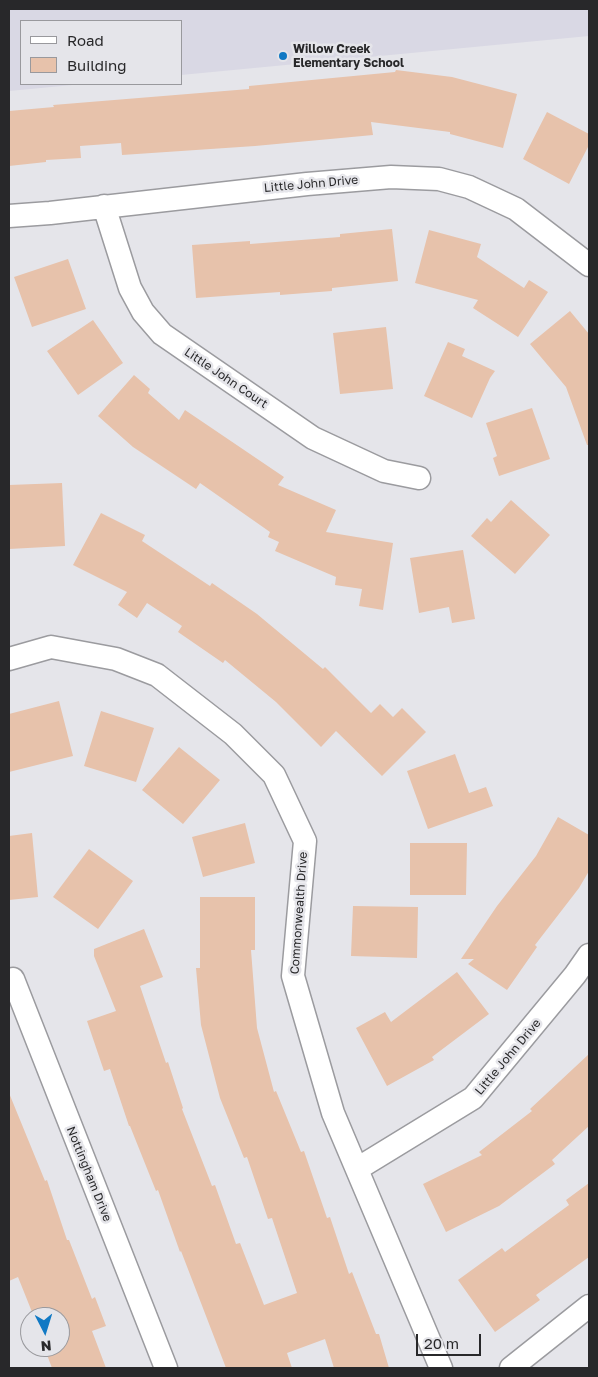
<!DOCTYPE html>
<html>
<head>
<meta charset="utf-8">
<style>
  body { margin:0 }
  #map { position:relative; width:598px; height:1377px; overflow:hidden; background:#e5e5ea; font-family:"Golos Text",sans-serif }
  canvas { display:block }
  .frame { position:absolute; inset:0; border:10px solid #28282a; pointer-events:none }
  .legend { position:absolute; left:20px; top:20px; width:162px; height:65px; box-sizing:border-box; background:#e5e5ea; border:1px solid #99999d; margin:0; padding:6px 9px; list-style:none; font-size:15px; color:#28282a }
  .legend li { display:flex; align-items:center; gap:10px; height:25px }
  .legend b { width:25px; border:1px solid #99999d }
  .north { position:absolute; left:20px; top:1307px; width:50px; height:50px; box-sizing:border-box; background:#e5e5ea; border:1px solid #99999d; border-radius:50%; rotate:175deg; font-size:14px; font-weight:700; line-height:20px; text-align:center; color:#28282a }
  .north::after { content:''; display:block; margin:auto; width:18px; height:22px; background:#1179c4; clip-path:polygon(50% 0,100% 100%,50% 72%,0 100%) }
  .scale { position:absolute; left:416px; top:1334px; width:65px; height:22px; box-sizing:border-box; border:2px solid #28282a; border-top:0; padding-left:6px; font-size:15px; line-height:18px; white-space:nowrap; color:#28282a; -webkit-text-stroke:4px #e5e5ea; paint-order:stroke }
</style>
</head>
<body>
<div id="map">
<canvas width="598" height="1377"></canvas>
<div class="frame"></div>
<ul class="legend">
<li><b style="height:6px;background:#fff"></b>Road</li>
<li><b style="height:14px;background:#e7c2ab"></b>Building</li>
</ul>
<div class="north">N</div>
<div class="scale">20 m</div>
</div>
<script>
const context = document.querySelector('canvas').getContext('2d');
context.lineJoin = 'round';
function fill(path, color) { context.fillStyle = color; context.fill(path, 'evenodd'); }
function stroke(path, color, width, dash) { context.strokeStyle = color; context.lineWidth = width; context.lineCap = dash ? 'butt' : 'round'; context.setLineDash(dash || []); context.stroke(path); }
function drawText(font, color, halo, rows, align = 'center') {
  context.font = font + ' "Golos Text",sans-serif'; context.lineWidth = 5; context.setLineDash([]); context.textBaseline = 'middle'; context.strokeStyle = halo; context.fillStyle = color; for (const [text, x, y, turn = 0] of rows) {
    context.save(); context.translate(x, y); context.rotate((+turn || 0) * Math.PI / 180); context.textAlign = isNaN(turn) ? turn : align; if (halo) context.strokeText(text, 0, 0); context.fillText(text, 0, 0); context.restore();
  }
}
fill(new Path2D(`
  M9,9H589V36L181,75V21H21V84H83L9,91Z`), '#d9d8e4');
fill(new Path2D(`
  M396,70L452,77L517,94L503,148L450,134V132L371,122L373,135L255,146L122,155L121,143L80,146L81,158L46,160V162L9,166V111L54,107L53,105L249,89V86L395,72Z
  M547,112L589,134V145L569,184L523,159Z
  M392,229L398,281L332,288V291L280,295V292L196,298L192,245L250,241V244L340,237V234Z
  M429,230L481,244L477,257L524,288L529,280L548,292L518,337L473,308L478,300L415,283Z
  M68,259L86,309L32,327L14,277Z
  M570,311L589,334V445H587L566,387L530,344Z
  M93,320L123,363L78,395L47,351Z
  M386,327L393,389L340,394L333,333Z
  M448,342L465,349L462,356L495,371L490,378L472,418L424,396Z
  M134,375L150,389L148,393L179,420L185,410L284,477L278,485L336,510L326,532L393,543L383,610L359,606L362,589L335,585L336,577L275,551L279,542L268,537L270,532L200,483L196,489L133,447L98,416Z
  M532,408L550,459L499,476L493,458L497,456L486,423Z
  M62,483L65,546L9,549V485Z
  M511,500L550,535L515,574L471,536L487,518L491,522Z
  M101,513L145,535L142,541L210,586L212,583L257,614L323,669L325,667L371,713L380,704L393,717L402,708L426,732L382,776L336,731L321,747L276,702L225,660L223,663L178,632L182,626L147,603L137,618L118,605L127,592L73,565Z
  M463,550L475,619L452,623L449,607L419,613L410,558Z
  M59,701L73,756L9,772V714Z
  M101,711L154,728L136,782L84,766Z
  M179,747L220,780L183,824L142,790Z
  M455,754L469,793L486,787L493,806L428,829L407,771Z
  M558,817L589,835V871L579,888L535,945L537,947L507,990L468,964L474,959H461L497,906L536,856Z
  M245,823L255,863L203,877L192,837Z
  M32,833L38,897L9,900V836Z
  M410,843H467L466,895H410Z
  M89,849L133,881L98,929L53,897Z
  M200,897H255V950H251L257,1028L274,1092L276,1091L301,1152L304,1151L327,1218L330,1217L349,1274L352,1272L376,1334H379L389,1368H334L325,1339L287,1353L292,1368H226L181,1251L180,1252L158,1190L156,1191L130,1126H129L110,1069L104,1071L87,1021L116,1011L94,956V949L144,929L163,977L140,986L166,1063L168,1062L183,1108L182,1109L212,1186L215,1185L236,1244L240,1243L264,1305L297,1293L272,1218L268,1219L247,1157L244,1158L220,1098L201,1025L196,968H200Z
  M353,906L418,907L417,958L351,956Z
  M457,972L489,1014L432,1057L434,1060L387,1086L356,1028L385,1012L391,1022Z
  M589,1054V1126L552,1160L555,1164L499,1206L446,1232L423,1184L482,1155L479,1152L532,1111L530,1109Z
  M9,1093L45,1181L47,1180L67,1240H69L92,1299L95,1297L106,1326L92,1331L106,1368H52L44,1347H60V1317H34L18,1277L9,1281Z
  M589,1183V1257L536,1295L540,1300L495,1332L458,1280L502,1248L505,1252L569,1205L566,1200Z`), '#e7c2ab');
const street = new Path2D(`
  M104,206L130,288L143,312L162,334L313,438L384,471L419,478
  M9,216L50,213L307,184L391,177L439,179L469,187L516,209L589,265
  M9,659L51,647L116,659L157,675L233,734L274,775L305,841L293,976L333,1113L441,1368
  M13,979L166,1368
  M357,1169L473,1098L575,975L589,955
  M511,1368L589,1306`);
stroke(street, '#9b9b9f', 25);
stroke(street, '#fff', 22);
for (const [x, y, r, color] of [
  [283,56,5,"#1179c4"]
]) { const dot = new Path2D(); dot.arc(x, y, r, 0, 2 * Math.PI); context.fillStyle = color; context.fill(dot); stroke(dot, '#e5e5ea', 2); }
drawText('bold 12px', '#28282a', '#e5e5ea', [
  ["Willow Creek",293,49],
  ["Elementary School",293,63]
], 'left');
drawText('12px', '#28282a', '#e5e5ea', [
  ["Little John Drive",311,184,-5],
  ["Little John Court",226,378,34],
  ["Commonwealth Drive",299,913,-86],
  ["Little John Drive",508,1057,-50],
  ["Nottingham Drive",89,1174,68]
]);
</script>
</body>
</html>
